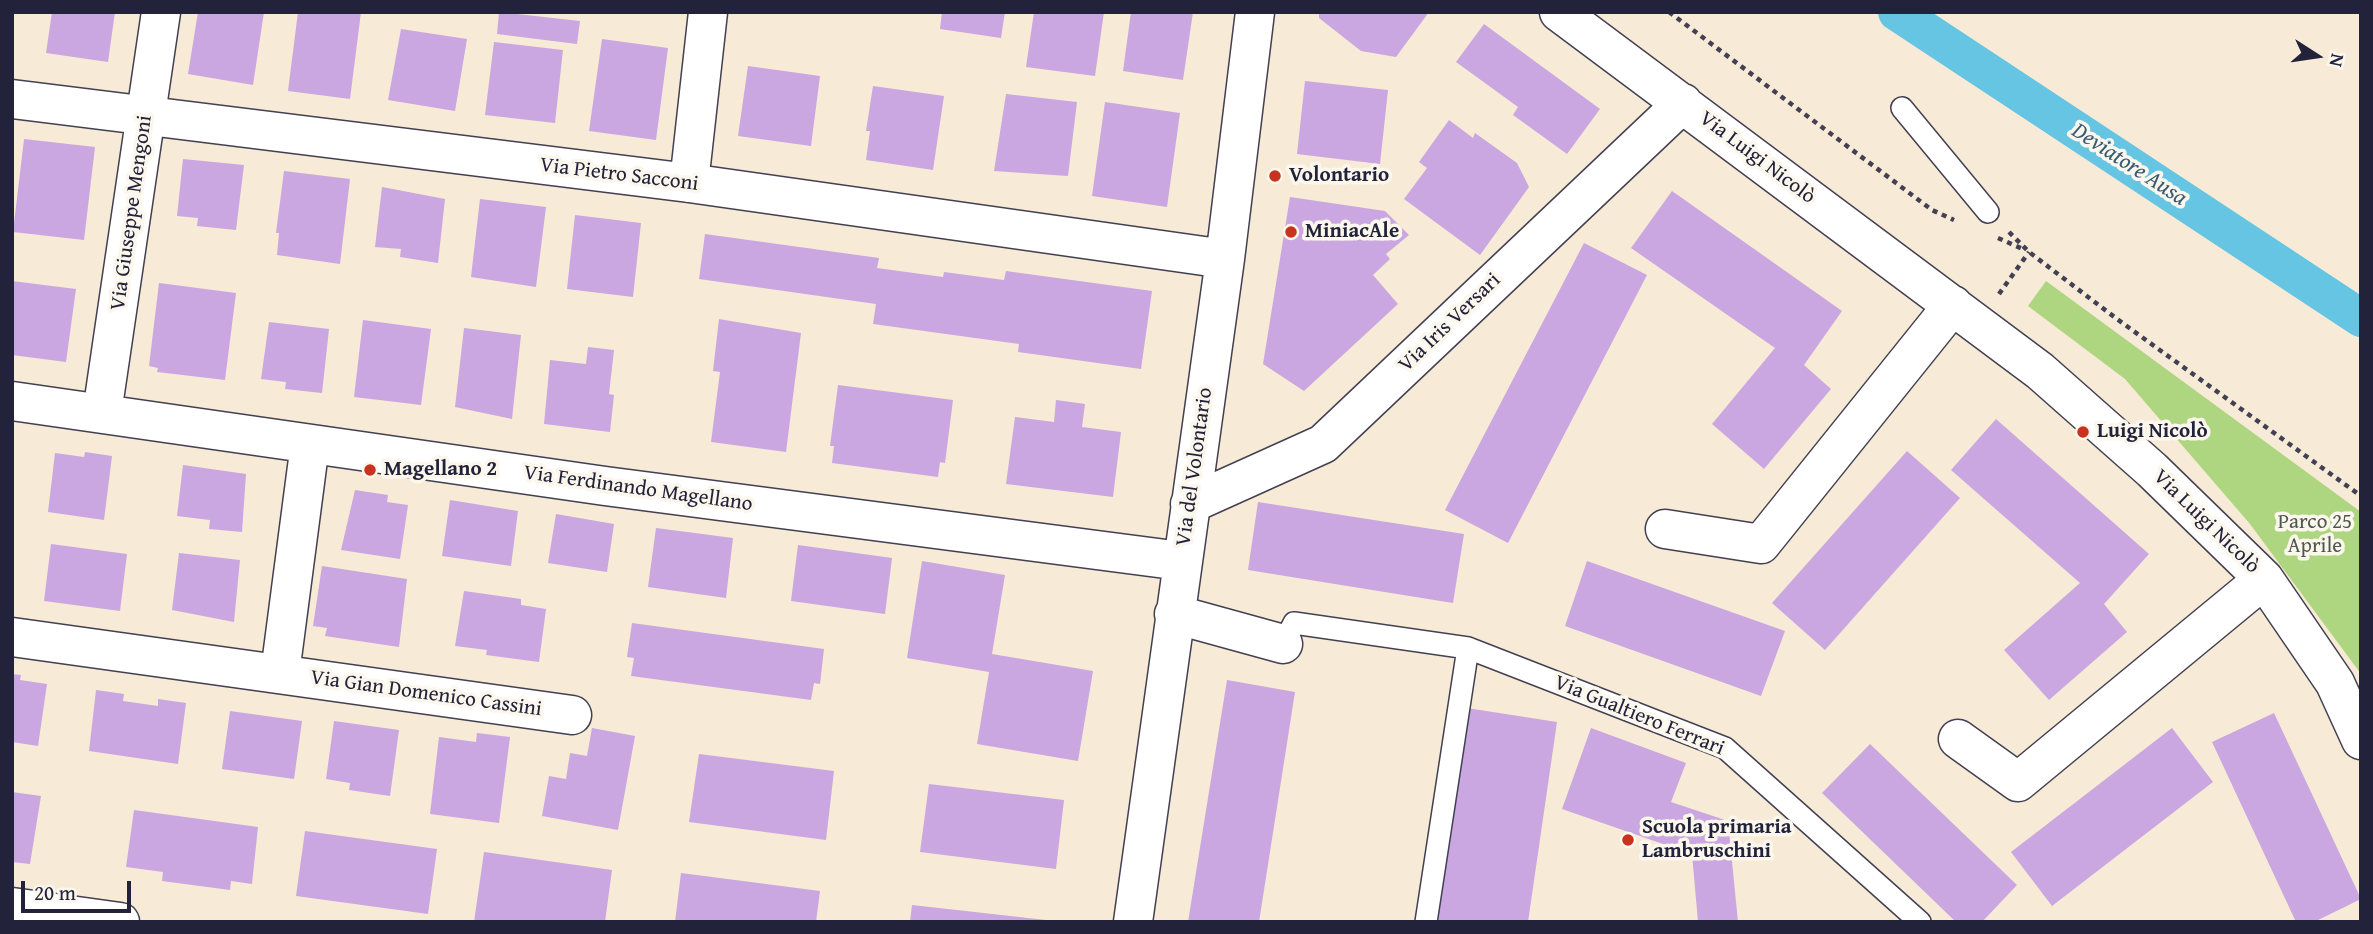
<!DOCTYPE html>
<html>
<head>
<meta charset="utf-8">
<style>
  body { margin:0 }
  #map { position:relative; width:2373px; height:934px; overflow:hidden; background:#f7ead6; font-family:"Gentium Book Plus",serif }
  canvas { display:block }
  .frame { position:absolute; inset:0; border:14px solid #22223b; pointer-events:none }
  .north { position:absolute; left:2282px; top:21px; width:70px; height:70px; -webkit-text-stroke:5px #fbf7ec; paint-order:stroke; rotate:102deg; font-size:19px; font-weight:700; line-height:28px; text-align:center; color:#22223b }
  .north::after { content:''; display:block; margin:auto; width:24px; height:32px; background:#22223b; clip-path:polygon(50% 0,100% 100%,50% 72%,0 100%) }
  .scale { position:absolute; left:21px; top:881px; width:110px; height:32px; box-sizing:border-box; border:4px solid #22223b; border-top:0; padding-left:9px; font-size:21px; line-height:24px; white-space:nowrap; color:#22223b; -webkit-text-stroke:5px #fbf7ec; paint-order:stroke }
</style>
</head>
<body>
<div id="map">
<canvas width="2373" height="934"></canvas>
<div class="frame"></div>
<div class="north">N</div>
<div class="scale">20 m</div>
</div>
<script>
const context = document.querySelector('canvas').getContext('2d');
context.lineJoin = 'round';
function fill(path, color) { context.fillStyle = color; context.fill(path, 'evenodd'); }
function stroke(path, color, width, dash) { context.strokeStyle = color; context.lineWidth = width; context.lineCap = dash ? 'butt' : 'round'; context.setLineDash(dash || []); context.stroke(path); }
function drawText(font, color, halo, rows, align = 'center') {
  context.font = font + ' "Gentium Book Plus",serif'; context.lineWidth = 7; context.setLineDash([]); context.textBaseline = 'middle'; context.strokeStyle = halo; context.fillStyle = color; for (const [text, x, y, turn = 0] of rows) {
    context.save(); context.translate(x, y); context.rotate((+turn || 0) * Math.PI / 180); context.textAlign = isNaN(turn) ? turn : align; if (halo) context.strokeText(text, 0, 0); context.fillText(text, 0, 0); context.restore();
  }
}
fill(new Path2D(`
  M2046,281L2361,512V674L2250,524L2125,379L2028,306Z`), '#aed580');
stroke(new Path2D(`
  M1897,12L2361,318`), '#65c5e3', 38);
fill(new Path2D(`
  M52,12H115L108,62L46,53Z
  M198,12H264L253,85L188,74Z
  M298,12H361L350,99L288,91Z
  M499,12L580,21L577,44L497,34Z
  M942,12H1005L1001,38L940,29Z
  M1034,12H1104L1095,76L1026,67Z
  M1131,12H1193L1183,80L1123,71Z
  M1319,12H1429L1396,57L1361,51L1319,18Z
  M1484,24L1600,109L1567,154L1513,115L1518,107L1456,62Z
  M401,29L467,39L455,111L388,100Z
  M602,39L668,48L656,140L589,131Z
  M494,42L563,50L555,123L485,115Z
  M748,66L820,76L811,146L738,136Z
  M1305,81L1388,90L1380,164L1297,154Z
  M873,86L944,96L933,170L866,160L870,131H866Z
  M1006,94L1077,102L1068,176L994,171Z
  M1105,102L1180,113L1167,207L1092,196Z
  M1449,120L1473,138L1475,133L1517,163L1529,187L1480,255L1404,199L1427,168L1419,162Z
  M24,139L95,147L84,240L13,232Z
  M183,159L244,165L236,230L197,226L198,218L177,216Z
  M284,171L350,179L340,264L277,255L279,233H276Z
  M382,187L445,199L438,263L400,257L401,249L375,247Z
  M1672,191L1842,311L1804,365L1831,389L1764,469L1712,424L1775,348L1631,248Z
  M1290,197L1385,211L1409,235L1386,254L1390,259L1373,275L1398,304L1304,391L1263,364Z
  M480,199L546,207L536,287L471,277Z
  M575,215L641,223L633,297L567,289Z
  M705,234L879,258L877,268L943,277L944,272L1004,280L1006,271L1152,291L1141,369L1018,352L1019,344L873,324L876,304L699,279Z
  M1584,243L1647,275L1508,543L1445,510Z
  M12,281L76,289L66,362L12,355Z
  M159,283L236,293L225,380L157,372L158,368L149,366Z
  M719,319L801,333L786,452L711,442L720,372L713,371Z
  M363,320L431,329L421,405L354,397Z
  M269,322L329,329L322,393L285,389L286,382L261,379Z
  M464,328L521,335L512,419L455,407Z
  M588,347L614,350L609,394L614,395L610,432L544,424L550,360L586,364Z
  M838,385L953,400L945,463L940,462L938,477L832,463L834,446H830Z
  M1056,400L1085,404L1082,427L1121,432L1113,497L1006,484L1015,417L1054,422Z
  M1996,419L2149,554L2104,604L2127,632L2049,700L2004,650L2080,583L1951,470Z
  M1907,451L1960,498L1825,650L1772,603Z
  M85,452L112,456L104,520L48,512L55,453L84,457Z
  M183,465L246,474L242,532L209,529L210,520L177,516Z
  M355,490L388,495L387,502L408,505L400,559L341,550Z
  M450,500L518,511L511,566L442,556Z
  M1258,502L1464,534L1453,603L1248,570Z
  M556,514L614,524L607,572L548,563Z
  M656,528L733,538L726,598L648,587Z
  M51,544L127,554L120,611L44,601Z
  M798,545L892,558L885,614L791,601Z
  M179,553L240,560L234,622L172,610Z
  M922,561L1005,575L992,654L1093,671L1078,761L977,744L989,672L907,658Z
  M1587,561L1785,631L1761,696L1565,626Z
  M322,566L407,579L399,647L325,636L327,628L313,626Z
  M464,591L521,599V605L546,609L539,662L486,655L487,650L455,646Z
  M632,623L824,649L820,684L814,683L811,700L631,676L634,658L627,657Z
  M12,674L21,675L20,680L47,684L38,746L12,742Z
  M1227,680L1295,692L1259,922H1188Z
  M96,690L124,694L123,701L158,706V699L186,703L178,764L89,751Z
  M1467,708L1557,722L1528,922H1435Z
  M230,711L302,721L294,779L222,769Z
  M2274,713L2361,899L2314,922H2296L2212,742Z
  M334,721L399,730L390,796L349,790L350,783L326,779Z
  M592,728L635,736L618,830L542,816L549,776L566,779L570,753L587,756Z
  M1591,728L1686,763L1671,802L1728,821L1738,922H1698L1692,854L1562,809Z
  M2172,728L2213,782L2052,906L2011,852Z
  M477,733L510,737L499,823L430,814L439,737L476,742Z
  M1870,744L2017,885L1982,922H1956L1822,793Z
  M699,754L834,771L826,840L689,822Z
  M929,784L1064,800L1056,869L920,852Z
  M12,792L41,796L30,864L12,862Z
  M134,810L258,827L252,884L231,881L230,890L162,881L163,872L126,867Z
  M305,831L437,849L428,914L296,896Z
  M484,852L612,870L605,922H474Z
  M681,873L820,891L816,922H675Z
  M912,905L1046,920V922H910Z`), '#caa7e0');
const lane = new Path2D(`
  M1902,108L1988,212
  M1283,644L1294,623L1468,648L1725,748L1920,922
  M1426,922L1468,648`);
const street = new Path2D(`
  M1559,12L2040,371L2152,470L2264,579L2335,683L2361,740
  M12,99L689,183L1225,259
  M689,183L708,12
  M12,401L605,486L1181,561
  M102,413L161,12
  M1190,504L1323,444L1683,103
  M1665,529L1761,544L1953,305
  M1174,614L1283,644
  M12,637L572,715
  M280,673L310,444
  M1958,739L2018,782L2264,579
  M12,907L120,922
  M1133,922L1225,259L1255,12`);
stroke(lane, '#424052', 24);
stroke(street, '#424052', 41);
stroke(new Path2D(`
  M1669,12L1932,210L1954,220
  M2009,232L2029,252L2117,319L2361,496
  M1998,238L2025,250
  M1999,294L2029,252`), '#424052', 4.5, [5, 5]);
stroke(lane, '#fff', 21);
stroke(street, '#fff', 38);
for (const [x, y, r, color] of [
  [1275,176,7,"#c8321e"],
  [1291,232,7,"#c8321e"],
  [2083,432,7,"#c8321e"],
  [370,470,7,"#c8321e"],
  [1628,840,7,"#c8321e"]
]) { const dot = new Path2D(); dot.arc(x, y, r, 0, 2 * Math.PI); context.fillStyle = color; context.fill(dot); stroke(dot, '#fbf7ec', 2.5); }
drawText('21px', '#22223b', '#fbf7ec', [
  ["Via Luigi Nicolò",1757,158,37],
  ["Via Pietro Sacconi",619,175,7],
  ["Via Giuseppe Mengoni",132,213,-82],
  ["Via Iris Versari",1450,323,-44],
  ["Via del Volontario",1195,467,-82],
  ["Via Ferdinando Magellano",638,489,8],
  ["Via Luigi Nicolò",2206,522,44],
  ["Via Gian Domenico Cassini",426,694,8],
  ["Via Gualtiero Ferrari",1639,716,22]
]);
drawText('bold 21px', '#22223b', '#fbf7ec', [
  ["Volontario",1289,176],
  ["MiniacAle",1305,232],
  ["Luigi Nicolò",2097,432],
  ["Magellano 2",384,470],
  ["Scuola primaria",1642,828],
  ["Lambruschini",1642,852]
], 'left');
drawText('21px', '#4c5850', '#fbf7ec', [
  ["Parco 25",2315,523],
  ["Aprile",2315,547]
]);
drawText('italic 23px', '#395b76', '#fbf7ec', [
  ["Deviatore Ausa",2129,165,33]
]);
</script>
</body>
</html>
